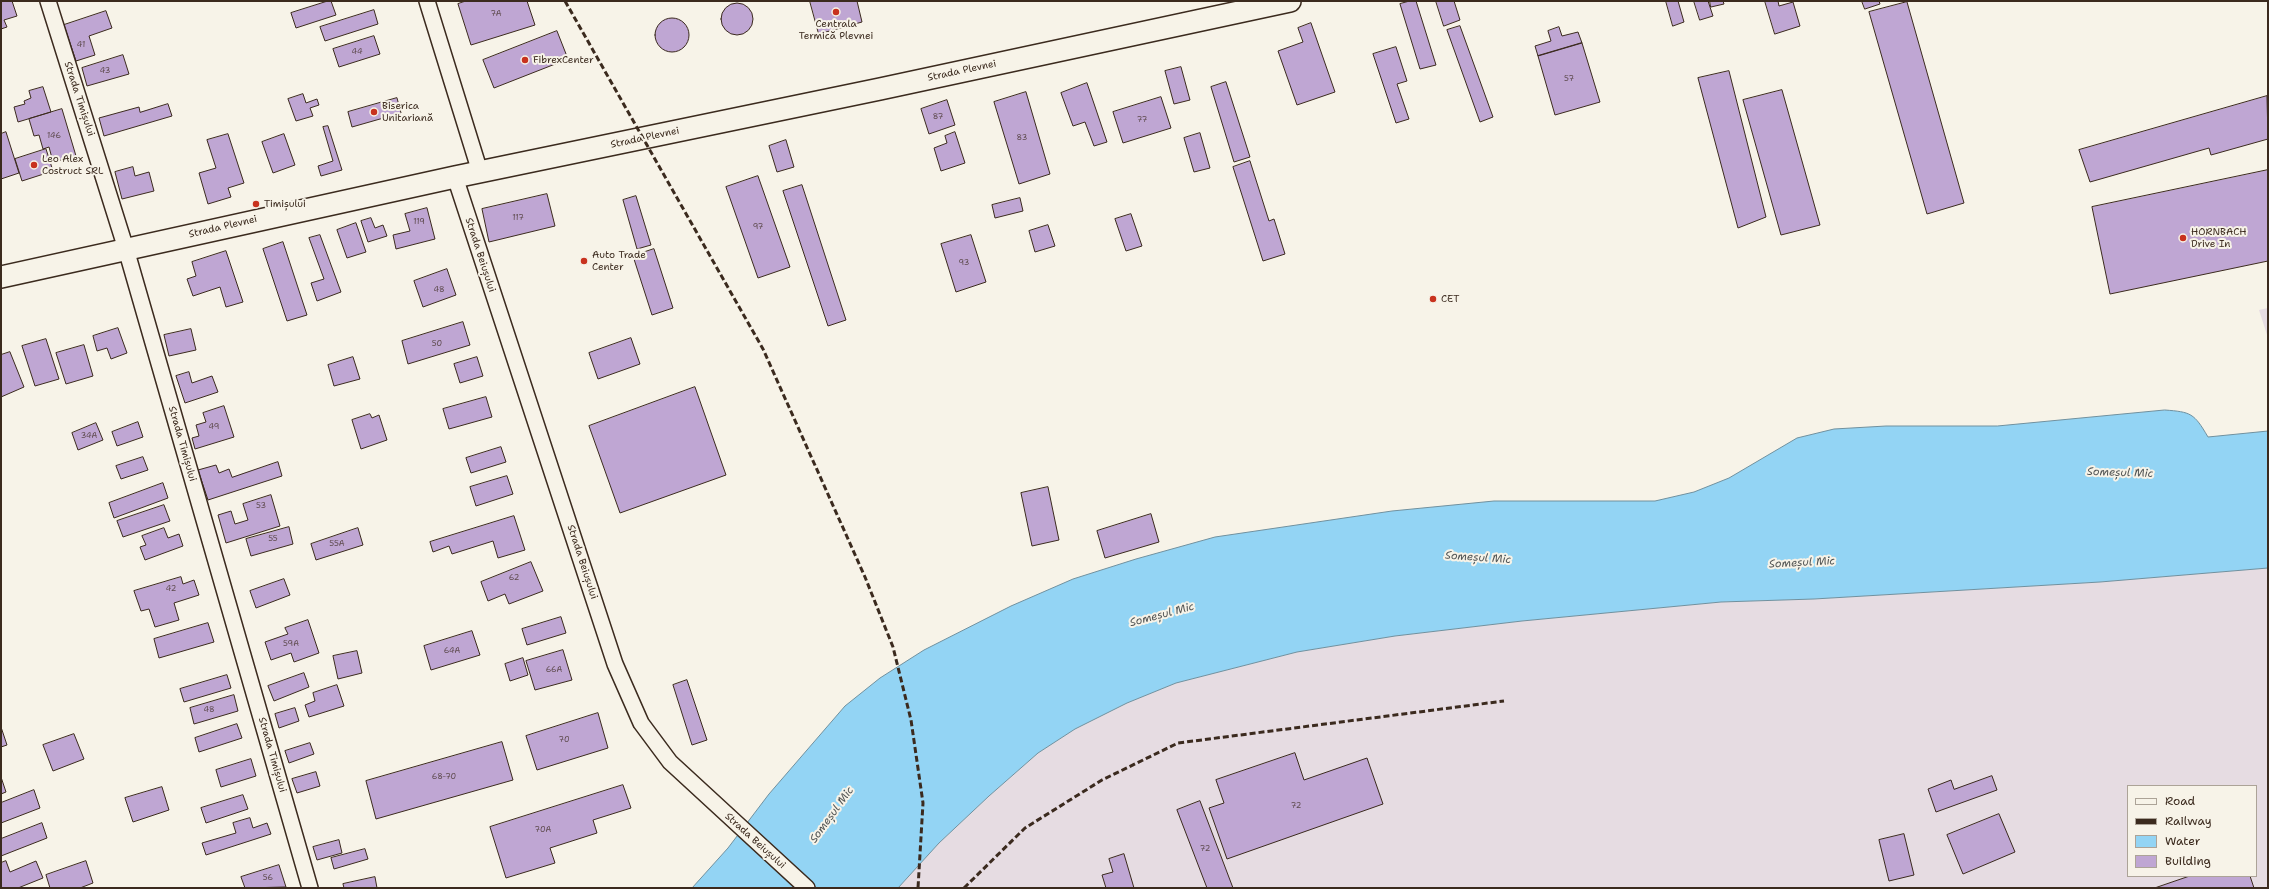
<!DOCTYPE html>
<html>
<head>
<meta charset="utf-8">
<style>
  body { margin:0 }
  #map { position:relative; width:2269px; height:889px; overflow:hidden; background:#f7f3e8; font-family:"Shantell Sans",sans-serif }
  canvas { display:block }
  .frame { position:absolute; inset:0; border:2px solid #3b2a1e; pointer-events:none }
  .legend { position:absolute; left:2127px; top:785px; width:130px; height:92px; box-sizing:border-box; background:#f7f3e8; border:1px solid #aca397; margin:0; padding:5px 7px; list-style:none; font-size:12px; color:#3b2a1e }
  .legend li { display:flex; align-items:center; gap:8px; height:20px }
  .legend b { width:20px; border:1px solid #aca397 }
</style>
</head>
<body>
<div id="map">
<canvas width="2269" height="889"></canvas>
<div class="frame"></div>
<ul class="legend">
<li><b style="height:5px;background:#f7f3e8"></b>Road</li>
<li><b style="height:5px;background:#3b2a1e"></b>Railway</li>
<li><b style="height:11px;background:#93d4f4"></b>Water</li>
<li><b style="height:11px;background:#bfa6d3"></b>Building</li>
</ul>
</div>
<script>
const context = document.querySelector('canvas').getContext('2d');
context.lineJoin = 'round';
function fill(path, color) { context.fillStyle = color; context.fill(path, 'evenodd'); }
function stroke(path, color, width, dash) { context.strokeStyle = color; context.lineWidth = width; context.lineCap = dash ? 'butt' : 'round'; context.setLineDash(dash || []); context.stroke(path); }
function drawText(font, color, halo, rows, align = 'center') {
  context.font = font + ' "Shantell Sans",sans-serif'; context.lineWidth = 4; context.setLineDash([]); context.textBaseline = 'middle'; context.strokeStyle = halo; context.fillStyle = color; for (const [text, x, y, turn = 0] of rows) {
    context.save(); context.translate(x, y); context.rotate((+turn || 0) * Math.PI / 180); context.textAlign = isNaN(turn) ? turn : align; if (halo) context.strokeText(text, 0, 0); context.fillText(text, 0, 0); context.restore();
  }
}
fill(new Path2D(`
  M2268,308V338L2259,310Z
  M2268,568V888H898L939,843L989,796L1038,753L1075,729L1127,703L1176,683L1297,652L1395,636L1522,621L1721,602L1815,599L2100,582ZM2128,786H2256V876H2128Z`), '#e6dce2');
const water = new Path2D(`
  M2165,410C2191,412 2194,413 2208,437L2268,431V568L2100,582L1814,599L1721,602L1522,621L1395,636L1297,652L1176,683L1127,703L1075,729L1038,753L989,796L939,843L898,888H692L728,848L769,794L845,706L880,678L924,650L1011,606L1073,579L1136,559L1215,537L1392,511L1494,501H1655L1694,492L1729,478L1797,438L1834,429L1886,426H1997Z`);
fill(water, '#93d4f4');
stroke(water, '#70909e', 1);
const building = new Path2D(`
  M1,1H12L17,16L4,20L7,27L1,29Z
  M328,1H331L336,15L296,28L291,13Z
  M466,1H527L535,25L471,45L458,4Z
  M810,1H857L862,22L819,34Z
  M1410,1H1416L1436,65L1420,69L1400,4Z
  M1436,1H1454L1460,20L1444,26Z
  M1666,1H1678L1684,22L1673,26Z
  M1694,1H1708L1713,16L1700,20Z
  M1710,1H1723L1724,4L1711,7Z
  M1765,1H1778L1779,6L1793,2L1800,26L1775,34Z
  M1862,1H1879L1880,4L1865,9Z
  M1907,2L1964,203L1927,214L1869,12Z
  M721 19a16 16 0 1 1 32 0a16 16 0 1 1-32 0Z
  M374,10L378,24L325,41L320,27Z
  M106,11L112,28L89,36L95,55L76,61L64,25Z
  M655 35a17 17 0 1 1 34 0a17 17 0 1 1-34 0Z
  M1311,23L1335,92L1297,105L1278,51L1303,42L1298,28Z
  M1460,26L1493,117L1480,122L1447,30Z
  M1559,27L1562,36L1578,32L1582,43L1538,56L1535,46L1551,41L1548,31Z
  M557,31L568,59L494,88L483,60Z
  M374,36L380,54L339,67L333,49Z
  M1582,43L1600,102L1555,115L1538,56Z
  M1396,47L1407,81L1397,84L1409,119L1396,123L1373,54Z
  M123,55L129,74L87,86L82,68Z
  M1181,67L1190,100L1174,104L1165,71Z
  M1729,71L1766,217L1738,228L1698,78Z
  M1226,82L1250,157L1234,162L1211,87Z
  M1087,83L1107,142L1094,146L1085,122L1073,126L1061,93Z
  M43,87L51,112L18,122L14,107L25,104L24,101L31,98L29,91Z
  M1782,90L1820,225L1781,235L1743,100Z
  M1026,92L1050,174L1019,184L994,102Z
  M303,94L306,103L317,99L319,105L310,108L313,116L296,121L288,99Z
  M2267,96L2268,139L2211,155L2209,148L2090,182L2079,150Z
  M1161,97L1171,128L1123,143L1113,112Z
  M397,98L401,113L352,127L348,112Z
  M947,100L955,125L929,134L921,109Z
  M168,104L172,116L104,136L99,118L139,107L140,112Z
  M62,109L76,156L53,162L49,147L43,149L39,135L34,136L29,119Z
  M328,126L342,170L321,176L318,166L333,161L323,127Z
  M6,132L19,173L1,179V134Z
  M955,132L965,163L941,171L934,148L947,143L945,136Z
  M1200,133L1210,168L1194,172L1184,138Z
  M228,134L244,183L228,188L231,197L208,204L199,173L216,168L207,140Z
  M284,134L295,165L273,173L262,142Z
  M786,140L794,167L777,172L769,146Z
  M46,149L53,171L22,181L15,159Z
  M1250,161L1269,221L1274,219L1285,254L1263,261L1233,167Z
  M133,167L135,176L149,172L154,191L122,199L115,172Z
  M2268,170V261L2110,294L2092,207Z
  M758,176L790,267L758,278L726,187Z
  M802,185L846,320L828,326L783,191Z
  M547,194L555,226L489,242L482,209Z
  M636,196L651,245L637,249L623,200Z
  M1020,198L1023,211L995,218L992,205Z
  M427,208L435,239L396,249L393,235L410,231L405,214Z
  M1131,214L1142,246L1126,251L1115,219Z
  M371,218L375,228L383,225L387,236L368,242L361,221Z
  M356,223L366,252L347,258L337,230Z
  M1048,225L1055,246L1035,252L1029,231Z
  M320,235L341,292L317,301L311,283L324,279L309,238Z
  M971,235L986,282L956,292L941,244Z
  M283,242L307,315L287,321L263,249Z
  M654,249L673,308L652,315L633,256Z
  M226,251L243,302L226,307L220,287L193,296L187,279L196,276L192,262Z
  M447,269L456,295L423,307L414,281Z
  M463,322L470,345L408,364L402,341Z
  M118,328L127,353L111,359L107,348L97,351L93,336Z
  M191,329L196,350L169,356L164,335Z
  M631,338L640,364L598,379L589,353Z
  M46,339L59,379L35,386L22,346Z
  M84,345L93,376L66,384L56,353Z
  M10,352L24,387L1,397V355Z
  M353,357L360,379L334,386L328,365Z
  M477,357L483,376L460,383L454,364Z
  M189,372L192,383L212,376L218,392L185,403L176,376Z
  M695,387L726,475L620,513L589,426Z
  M486,397L492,417L449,429L443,409Z
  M224,406L234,437L195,449L192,438L199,436L196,425L206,422L203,413Z
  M370,414L372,418L379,415L387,440L361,449L352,420Z
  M138,422L143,437L117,446L112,432Z
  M96,423L103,440L78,450L72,433Z
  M501,447L506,462L471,473L466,458Z
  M143,457L148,470L121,479L116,466Z
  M278,462L282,476L208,500L198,470L216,465L219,473L229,469L232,477Z
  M507,476L513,494L476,506L470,487Z
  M163,483L168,498L114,518L109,503Z
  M1048,487L1059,540L1032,546L1021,493Z
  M271,495L280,526L226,543L218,515L231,511L235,524L248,520L243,504Z
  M164,505L170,521L123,537L117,521Z
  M1151,514L1159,542L1105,558L1097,531Z
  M514,516L525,550L498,558L493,541L452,554L449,546L433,552L430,542Z
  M289,527L293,544L251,556L246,539Z
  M164,528L168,538L179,534L183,546L145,560L140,547L146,545L142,536Z
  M358,528L363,545L316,560L311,544Z
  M531,562L543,591L509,604L505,594L488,601L481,582Z
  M181,577L183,584L194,580L199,595L174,603L179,620L155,627L149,609L141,611L134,591Z
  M284,579L290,595L256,608L250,591Z
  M561,617L566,633L527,645L522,629Z
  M308,620L319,653L294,662L291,653L271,660L265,642L288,634L285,628Z
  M208,623L214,642L159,658L154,639Z
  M472,631L480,655L431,670L424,646Z
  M563,650L572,680L535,690L526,661Z
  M357,651L362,673L338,679L333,656Z
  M523,658L528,675L510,681L505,664Z
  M304,673L309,687L274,701L268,686Z
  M227,675L231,688L184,702L180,689Z
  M687,680L707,740L692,745L673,685Z
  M337,685L344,706L309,717L305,705L315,701L313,693Z
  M234,695L238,711L194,724L190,708Z
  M295,708L299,721L279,728L275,714Z
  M598,713L608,748L537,770L526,736Z
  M237,724L242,738L199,752L195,738Z
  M1,727L7,745L1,747Z
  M74,734L84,759L53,771L43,745Z
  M502,742L513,780L376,819L366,781Z
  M310,743L314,754L289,763L285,751Z
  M1295,753L1304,780L1367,758L1383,804L1227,859L1209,808L1224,803L1216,780Z
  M251,759L256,776L221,787L216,770Z
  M316,772L320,786L297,793L292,779Z
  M1992,776L1997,790L1936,812L1928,789L1951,780L1954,789Z
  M1,777L6,792L1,794Z
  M623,785L631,808L593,820L597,833L550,848L555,863L506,878L490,827Z
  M162,787L169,810L133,822L125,798Z
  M34,790L40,808L1,823V803Z
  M243,795L248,809L206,823L201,808Z
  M1200,801L1233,888H1207L1177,810Z
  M1999,814L2015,852L1963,874L1947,835Z
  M250,818L253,828L267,823L271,834L206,855L202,843L236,833L233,823Z
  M42,823L47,838L1,856V839Z
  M1904,834L1914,875L1889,881L1879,840Z
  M339,840L342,853L317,860L313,847Z
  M365,849L368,859L334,869L331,858Z
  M1124,854L1134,888H1106L1102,875L1113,872L1109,859Z
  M6,861L10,872L36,861L43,878L18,888H1V863Z
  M86,861L93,883L80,888H50L46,875Z
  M279,865L286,887L245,888L241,877Z
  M2190,876H2250L2254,888H2155Z
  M375,877L377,888H344L343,884Z`);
fill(building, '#bfa6d3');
stroke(building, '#3b2a1e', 1);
const street = new Path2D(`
  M48,1L126,249L310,888
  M427,1L480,172
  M455,177L615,664L641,723L670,762L807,888`);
const secondary = new Path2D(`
  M1,277L455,177L880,89L1290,1`);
stroke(street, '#3b2a1e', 18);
stroke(secondary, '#3b2a1e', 24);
stroke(street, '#f7f3e8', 15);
stroke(secondary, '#f7f3e8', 21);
stroke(new Path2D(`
  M565,1L763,349L865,577L893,647L911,720L923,803L918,888
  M964,888L1025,828L1102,780L1178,743L1504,701`), '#3b2a1e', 3, [6, 3]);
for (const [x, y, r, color] of [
  [836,12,4,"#c8321e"],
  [525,60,4,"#c8321e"],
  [374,112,4,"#c8321e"],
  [34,165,4,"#c8321e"],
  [256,204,4,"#c8321e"],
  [2183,238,4,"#c8321e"],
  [584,261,4,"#c8321e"],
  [1433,299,4,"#c8321e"]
]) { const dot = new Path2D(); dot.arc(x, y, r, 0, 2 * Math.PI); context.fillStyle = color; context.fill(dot); stroke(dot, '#f7f3e8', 1.5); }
drawText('8px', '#5c494b', null, [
  ["7A",496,14],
  ["41",81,45],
  ["44",357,52],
  ["43",105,71],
  ["57",1569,79],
  ["87",938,117],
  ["77",1142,120],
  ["146",54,136],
  ["83",1022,138],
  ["117",518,218],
  ["119",419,222],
  ["97",758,227],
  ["93",964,263],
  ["48",439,290],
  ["50",437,344],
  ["49",214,427],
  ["34A",89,436],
  ["53",261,506],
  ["55",273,539],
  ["55A",337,544],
  ["62",514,578],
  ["42",171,589],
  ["59A",291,644],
  ["64A",452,651],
  ["66A",554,670],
  ["48",209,710],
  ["70",564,740],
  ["68-70",444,777],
  ["72",1296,806],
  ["70A",543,830],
  ["72",1205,849],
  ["56",268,878]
]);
drawText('10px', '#3b2a1e', '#f7f3e8', [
  ["Centrala",836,24,"center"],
  ["Termică Plevnei",836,36,"center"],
  ["FibrexCenter",533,60],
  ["Biserica",382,106],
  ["Unitariană",382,118],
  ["Leo Alex",42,159],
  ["Costruct SRL",42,171],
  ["Timișului",264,204],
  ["HORNBACH",2191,232],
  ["Drive In",2191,244],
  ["Auto Trade",592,255],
  ["Center",592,267],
  ["CET",1441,299]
], 'left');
drawText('10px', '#3b2a1e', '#f7f3e8', [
  ["Strada Plevnei",962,71,-12],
  ["Strada Timișului",79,99,72],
  ["Strada Plevnei",645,138,-12],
  ["Strada Plevnei",223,227,-13],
  ["Strada Beiușului",480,255,72],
  ["Strada Timișului",182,444,74],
  ["Strada Beiușului",582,562,72],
  ["Strada Timișului",272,755,74],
  ["Strada Beiușului",755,841,42]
]);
drawText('italic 11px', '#515454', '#f7f3e8', [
  ["Someșul Mic",2120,473,2],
  ["Someșul Mic",1478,558,4],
  ["Someșul Mic",1802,563,-3],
  ["Someșul Mic",1162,615,-15],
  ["Someșul Mic",832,815,-54]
]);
</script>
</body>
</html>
